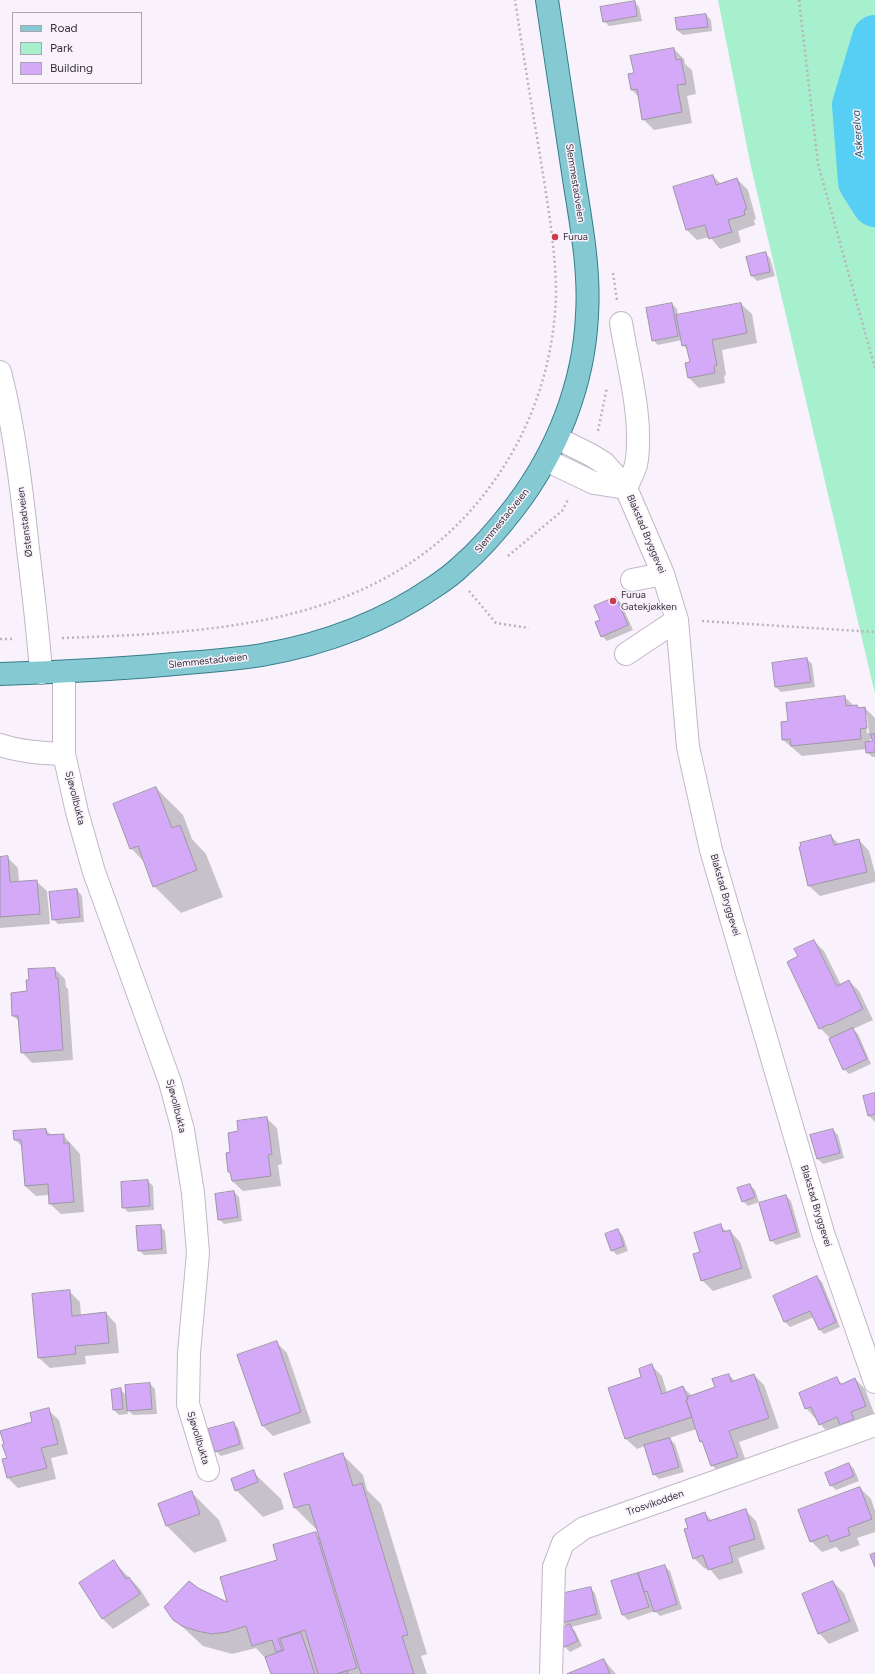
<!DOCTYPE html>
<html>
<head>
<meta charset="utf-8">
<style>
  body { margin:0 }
  #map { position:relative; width:875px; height:1674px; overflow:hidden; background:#f9f2fd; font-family:Figtree,sans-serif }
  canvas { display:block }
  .legend { position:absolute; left:12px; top:12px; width:130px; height:72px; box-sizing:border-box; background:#f9f2fd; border:1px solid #aba5af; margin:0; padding:5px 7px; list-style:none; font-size:12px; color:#373239 }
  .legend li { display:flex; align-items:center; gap:8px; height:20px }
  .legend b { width:20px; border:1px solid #aba5af }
</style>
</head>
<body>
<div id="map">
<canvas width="875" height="1674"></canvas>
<ul class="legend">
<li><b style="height:5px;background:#85c9d3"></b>Road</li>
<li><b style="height:11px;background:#a6f0ce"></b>Park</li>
<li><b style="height:11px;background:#d4a9f8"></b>Building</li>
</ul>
</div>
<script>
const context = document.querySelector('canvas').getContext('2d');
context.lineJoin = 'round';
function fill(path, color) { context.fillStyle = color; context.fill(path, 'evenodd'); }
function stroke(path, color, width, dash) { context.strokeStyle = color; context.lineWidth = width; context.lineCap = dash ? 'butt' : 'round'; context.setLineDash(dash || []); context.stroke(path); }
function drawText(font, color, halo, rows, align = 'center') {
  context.font = font + ' Figtree,sans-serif'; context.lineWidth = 3; context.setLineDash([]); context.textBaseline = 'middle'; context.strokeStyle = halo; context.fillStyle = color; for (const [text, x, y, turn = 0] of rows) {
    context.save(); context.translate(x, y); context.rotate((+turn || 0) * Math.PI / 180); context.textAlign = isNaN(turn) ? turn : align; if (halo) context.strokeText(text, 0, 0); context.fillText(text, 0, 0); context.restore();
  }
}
fill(new Path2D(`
  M718,0H875V694L751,167Z`), '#a6f0ce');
fill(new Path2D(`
  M634,2L639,7L642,21L609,26L604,21Z
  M706,15L711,20L712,31L683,35L677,30Z
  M674,49L684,59L685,64L692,70L696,94L687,96L692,123L654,130L643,119L639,97L632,90L630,75L635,74Z
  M713,176L721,184L737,179L748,190L756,219L754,220L755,225L738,231L741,242L720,249L710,237L697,240L687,230L674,188Z
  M765,253L770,258L775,276L757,281L752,276L747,258Z
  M672,304L677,309L678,316L741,304L752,314L757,343L722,350L726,375L724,376L725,383L699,388L689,378L691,363L688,350L683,345L682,340L658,345L653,340Z
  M616,598L621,603L633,630L607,641L602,636L601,620Z
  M807,659L812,664L815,687L781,692L776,687Z
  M845,697L854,706H857L859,709L865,708L875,718V757H872L867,752V749L802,756L783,740L789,722ZM865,715H867L869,733H867ZM870,739H873V742H870Z
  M156,788L183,815L192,839L206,854L223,897L181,913L154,886L145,863L131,848Z
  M831,836L840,845L859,840L869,851L875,873V882L820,896L809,886L800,847Z
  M7,857L18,868L19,882L36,881L47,891L50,924L0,928V858Z
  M77,890L82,896L84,922L58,924L53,919Z
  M814,941L824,951L841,985L849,981L859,991L873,1020L853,1029L858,1034L871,1064L849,1074L844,1069L831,1039L820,1028L799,957Z
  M55,969L65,979L66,987L68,989L73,1060L32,1063L22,1052L20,1022L13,1016L28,992Z
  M875,1094V1122L869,1116Z
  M266,1118L277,1128L282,1164L278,1165L281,1186L243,1191L232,1181V1174L229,1172L232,1153L239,1132Z
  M46,1130L52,1136L63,1135L80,1154L84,1212L61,1214L50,1204L49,1195L36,1196L25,1186L23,1147L15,1140Z
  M833,1130L838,1135L844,1158L823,1164L818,1159L811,1136Z
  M148,1181L153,1186L154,1210L128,1212L123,1207Z
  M750,1185L755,1190L759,1202L748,1206L743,1201Z
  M234,1192L239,1197L242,1221L224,1224L219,1219Z
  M786,1196L791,1201L801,1237L776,1245L771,1240Z
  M160,1226L165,1231L167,1254L144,1255L139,1250Z
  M721,1226L727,1232L730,1231L740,1242L752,1278L713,1291L702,1280L701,1253Z
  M618,1230L623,1236L628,1251L617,1255L612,1250Z
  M817,1277L822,1282L840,1327L824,1334L819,1329L814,1317L790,1327L785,1322L774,1296Z
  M69,1291L80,1302L81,1316L106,1313L116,1324L119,1353L85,1356L86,1364L50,1368L39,1358Z
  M277,1343L287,1353L311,1423L273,1436L263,1426Z
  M651,1365L662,1376L667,1393L683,1387L692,1396L716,1387L729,1375L735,1381L754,1375L764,1385L779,1428L739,1442L748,1467L722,1476L712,1465L705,1445L701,1441L697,1429L669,1438L675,1444L684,1472L659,1479L654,1474L645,1446L637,1449L626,1439L609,1389L643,1377Z
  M837,1379L843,1385L855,1379L865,1389L875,1416L830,1435L806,1408Z
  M150,1384L155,1389L157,1414L133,1415L127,1409L128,1414L119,1415L114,1410L120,1389L127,1396Z
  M48,1410L59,1420L68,1454L51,1458L56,1479L18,1488L8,1478L3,1460L8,1459L33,1423Z
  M233,1423L238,1428L244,1449L221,1456L216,1451Z
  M343,1455L363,1475L367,1490L381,1504L427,1654L421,1656L427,1674H272L267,1660L256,1648L232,1654L203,1646L174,1619L197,1588L229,1604L278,1560L315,1534L321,1539L317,1527L315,1528L295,1508Z
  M849,1464L854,1469L859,1481L836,1490L831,1485Z
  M253,1472L281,1499L284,1509L263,1517L236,1490Z
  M860,1488L871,1499L875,1511V1532L857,1538L860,1545L841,1552L836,1547L822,1552L811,1541Z
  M192,1493L219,1520L227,1541L194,1553L167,1526L159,1505Z
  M745,1510L756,1521L765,1549L738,1558L743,1573L719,1580L708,1567L705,1569L694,1558L689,1528L705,1513L712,1521Z
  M114,1562L140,1589L150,1605L113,1629L103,1619L80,1583Z
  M664,1566L670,1571L682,1609L660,1616L655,1611L628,1620L623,1615L612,1582Z
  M833,1582L844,1593L859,1631L829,1644L819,1633Z
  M590,1588L595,1593L602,1619L571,1627L575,1631L582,1646L570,1652L565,1647L558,1631L567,1627L563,1622Z
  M604,1660L616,1674H570Z`), '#0003');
stroke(new Path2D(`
  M875,38L855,105L861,182L875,204`), '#57cff4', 46);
const building = new Path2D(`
  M635,1L637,16L603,22L600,7Z
  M706,14L708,27L677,30L675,18Z
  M674,48L676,60L681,59L686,84L677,85L682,112L642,120L637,89L631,90L628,74L634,73L630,56Z
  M713,175L716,185L737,178L747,209L744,210L745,215L728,220L732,232L709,239L705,225L686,230L673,187Z
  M766,252L770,272L751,276L746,257Z
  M672,303L678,336L652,341L646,308Z
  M741,303L747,333L712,340L717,365L714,366L715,373L688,378L685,363L690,362L686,345L682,346L676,315Z
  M616,597L628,625L601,637L595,622L600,620L594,606Z
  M807,658L811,682L775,687L772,663Z
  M845,696L846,706L857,705L858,708L865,707L867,728L860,729L861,739L791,746L790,739L782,740L781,722L788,721L786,703Z
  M871,734H875V752L866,753L865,742L872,741Z
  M156,787L172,828L180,825L197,870L153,887L138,846L130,849L113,804Z
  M831,835L834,845L859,839L867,872L808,886L799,847L801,846L800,843Z
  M8,856L10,882L37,880L40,914L0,917V857Z
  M77,889L80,917L52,920L49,892Z
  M814,940L837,986L849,980L863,1009L830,1025L829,1024L819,1029L787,962L798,956L794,949Z
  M55,968L56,978H58L63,1050L21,1053L18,1016H12L11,993L27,991L26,980H29L28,969Z
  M853,1028L867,1059L843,1070L829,1039Z
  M875,1093V1114L868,1116L863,1096Z
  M267,1117L272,1154L268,1155L271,1176L232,1181L230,1172H228L226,1153L230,1152L228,1133L238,1131L237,1121Z
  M46,1129L47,1135L64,1134V1143H69L74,1202L49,1204L48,1184L25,1186L21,1140H14L13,1131Z
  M833,1129L840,1153L817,1159L810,1135Z
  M148,1180L150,1206L122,1208L121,1182Z
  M750,1184L755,1197L742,1202L737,1188Z
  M234,1191L238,1217L218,1220L215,1194Z
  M786,1195L797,1232L770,1241L759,1203Z
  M721,1224L723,1232L730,1230L742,1268L701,1281L693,1254L700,1252L694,1233Z
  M161,1225L162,1249L138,1251L136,1226Z
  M618,1229L624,1246L611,1251L605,1234Z
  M817,1276L836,1322L819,1330L810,1311L784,1322L773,1296Z
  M70,1290L72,1316L106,1312L109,1343L75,1346L76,1354L38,1358L32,1294Z
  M277,1341L301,1412L262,1426L237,1355Z
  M652,1364L662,1394L683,1386L688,1399L686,1400L692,1417L625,1439L608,1388L641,1377L639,1369Z
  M729,1374L731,1382L754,1374L769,1418L729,1431L738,1457L711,1466L702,1441L700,1442L686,1400L688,1399L687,1397L715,1387L712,1379Z
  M837,1377L840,1384H842L855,1378L866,1406L851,1412L854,1419L840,1425L837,1417L819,1425L811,1407L805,1409L799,1393Z
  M150,1383L152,1409L127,1411L125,1385Z
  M121,1388L123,1409L113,1410L111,1390Z
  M49,1408L58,1444L41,1448L47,1468L7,1478L2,1459L7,1458L2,1445L4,1444L0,1431L32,1422L30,1413Z
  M234,1422L240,1444L215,1452L208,1429Z
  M670,1438L679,1467L653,1475L644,1445Z
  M343,1453L353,1486L362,1483L408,1635L402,1636L414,1674H361L309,1504L294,1508L284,1474Z
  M849,1463L854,1476L830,1486L825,1473Z
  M254,1470L258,1482L235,1491L231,1479Z
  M860,1487L872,1519L848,1528L850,1535L830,1542L828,1535L810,1542L798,1510Z
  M192,1491L200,1514L166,1526L158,1504Z
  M746,1509L755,1539L729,1547L733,1562L708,1570L703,1555L693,1559L684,1529L688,1528L685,1519L705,1512L708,1521Z
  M316,1532L357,1668L336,1674H318L305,1630L278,1639L282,1650L276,1652L272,1640L252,1646L246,1626L227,1632L212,1634L197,1631L182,1626L173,1620L164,1607L189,1581L198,1588L227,1602L220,1577L277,1560L273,1545Z
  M875,1553V1567L870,1555Z
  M114,1560L126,1579L129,1577L140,1594L102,1619L79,1583Z
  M665,1565L677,1604L654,1612L647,1591L644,1592L638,1573Z
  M638,1573L649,1607L622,1615L611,1581Z
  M833,1581L850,1621L818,1634L802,1594Z
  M591,1587L597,1614L562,1623L556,1595Z
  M570,1624L578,1641L564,1647L556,1631Z
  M301,1633L315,1674H271L265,1657L284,1650L280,1639Z
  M604,1659L610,1674H567Z
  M347,1671L348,1674H337Z`);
fill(building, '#d4a9f8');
stroke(building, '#9e95a6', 1);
const minor = new Path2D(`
  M621,323C628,366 644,422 636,465C634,472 629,481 626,488
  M0,372C14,427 21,484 27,540C32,584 38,628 41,673
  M557,438L591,455L604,463L626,488L663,574L677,620L688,747L711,850L824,1236L875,1382
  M546,460L594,483L626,488
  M632,580L663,574
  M626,654L677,620
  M64,672V754L77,812L94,872L170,1082L183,1130L193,1193L198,1253L189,1353L188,1404L208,1470
  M0,745C21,752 42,753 64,754
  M551,1674L554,1567L563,1543L584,1528L875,1425`);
const major = new Path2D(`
  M0,674C62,672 124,669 186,663C211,661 237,659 262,655C324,644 382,623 434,587C443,581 452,575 460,567C481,549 499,528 515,507C557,452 584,384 587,315C590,270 581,223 574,179C565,119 556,60 547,0`);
stroke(minor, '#c1b7c8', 24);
stroke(major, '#357d8a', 24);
stroke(new Path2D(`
  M799,0L818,164L875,368
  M613,273L617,300
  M598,431L607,387
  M508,556L562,511L569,498
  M469,591L496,623L529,628
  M702,621L875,632
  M62,638C232,632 406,624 506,463C537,413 554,355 556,296C556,249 547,201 540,155C531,103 523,52 515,0
  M0,639H13`), '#b9b3bd', 2.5, [2, 3]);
stroke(minor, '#fff', 22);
stroke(major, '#85c9d3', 22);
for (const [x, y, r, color] of [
  [555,237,4,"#cb3b4b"],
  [613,601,4,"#cb3b4b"]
]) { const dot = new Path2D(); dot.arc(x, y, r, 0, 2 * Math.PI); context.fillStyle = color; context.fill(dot); stroke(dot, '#f9f2fd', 1.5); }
drawText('10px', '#373239', '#f9f2fd', [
  ["Slemmestadveien",575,183,81],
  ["Slemmestadveien",502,521,-51],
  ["Østenstadveien",25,522,-97],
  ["Blakstad Bryggevei",646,534,67],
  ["Slemmestadveien",208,661,-6],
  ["Sjøvollbukta",75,798,76],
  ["Blakstad Bryggevei",725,895,74],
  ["Sjøvollbukta",176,1106,76],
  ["Blakstad Bryggevei",816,1206,73],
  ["Sjøvollbukta",198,1438,73],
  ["Trosvikodden",655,1503,-19]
]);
drawText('10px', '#373239', '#f9f2fd', [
  ["Furua",563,237],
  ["Furua",621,595],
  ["Gatekjøkken",621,607]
], 'left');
drawText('italic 11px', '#245665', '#f9f2fd', [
  ["Askerelva",858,134,-94]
]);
</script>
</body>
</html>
